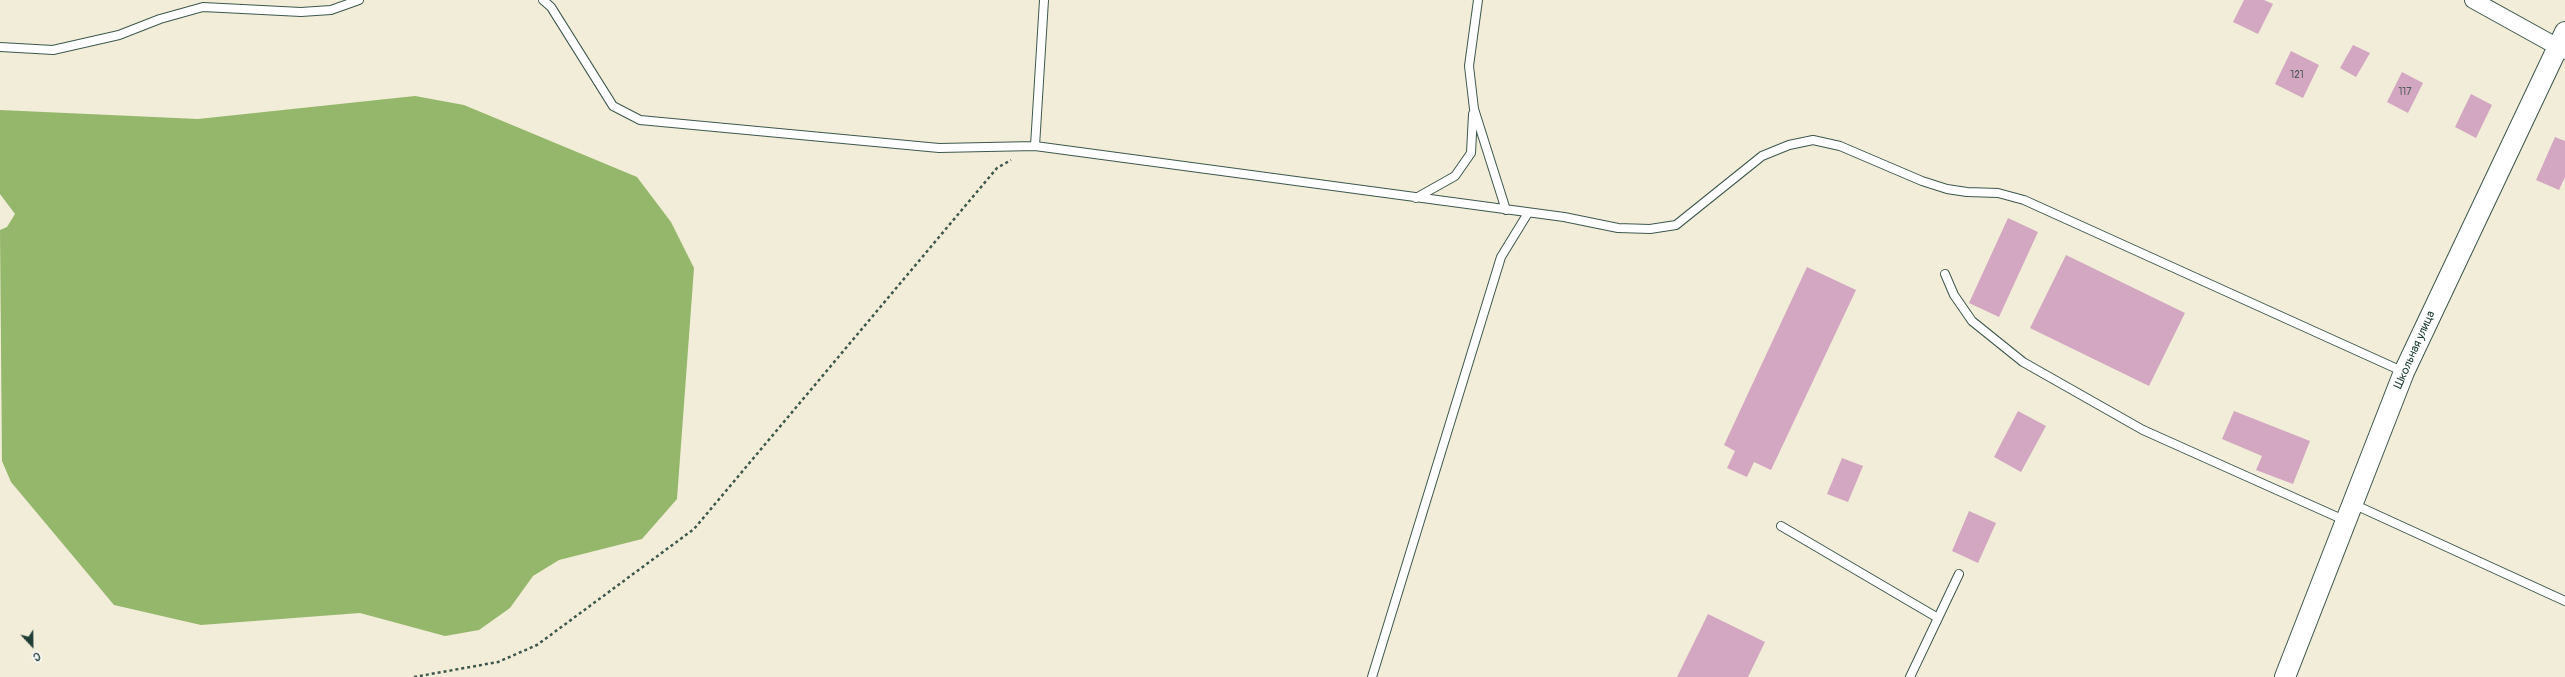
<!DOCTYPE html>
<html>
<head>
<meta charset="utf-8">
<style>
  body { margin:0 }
  #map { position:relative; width:2565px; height:677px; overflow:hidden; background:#f1edd8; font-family:Pangolin,sans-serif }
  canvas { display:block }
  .north { position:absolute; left:12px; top:625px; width:40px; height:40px; -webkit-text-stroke:3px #fff; paint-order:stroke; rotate:158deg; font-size:11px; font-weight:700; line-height:16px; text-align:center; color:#1f3d34 }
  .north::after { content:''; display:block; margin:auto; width:14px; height:18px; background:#1f3d34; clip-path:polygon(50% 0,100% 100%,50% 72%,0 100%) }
</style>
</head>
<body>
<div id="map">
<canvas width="2565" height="677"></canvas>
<div class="north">С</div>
</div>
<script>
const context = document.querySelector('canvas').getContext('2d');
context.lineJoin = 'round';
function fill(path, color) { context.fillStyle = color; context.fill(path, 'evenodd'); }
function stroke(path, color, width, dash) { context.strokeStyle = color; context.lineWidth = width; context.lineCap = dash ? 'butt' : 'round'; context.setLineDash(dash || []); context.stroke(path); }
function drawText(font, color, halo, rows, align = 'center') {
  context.font = font + ' Pangolin,sans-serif'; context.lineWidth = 4; context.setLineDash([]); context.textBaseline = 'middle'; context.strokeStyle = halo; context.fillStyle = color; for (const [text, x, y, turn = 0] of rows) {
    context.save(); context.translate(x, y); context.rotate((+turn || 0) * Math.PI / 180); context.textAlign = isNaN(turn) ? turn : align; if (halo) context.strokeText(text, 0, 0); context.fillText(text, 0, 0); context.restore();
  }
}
fill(new Path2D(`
  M415,96L464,105L637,177L671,222L694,268L677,499L642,539L559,560L533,576L510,608L479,630L445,636L360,613L201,625L114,605L11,482L2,461L0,230L7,227L15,214L0,194V110L198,119Z`), '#95b76b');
fill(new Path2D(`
  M2244,0H2264L2273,4L2258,34L2233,22Z
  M2353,45L2370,53L2356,77L2340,68Z
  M2291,51L2319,65L2303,98L2275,84Z
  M2402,72L2423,83L2408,113L2387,102Z
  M2471,94L2492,105L2476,138L2455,127Z
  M2555,137L2565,141V177L2559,190L2536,180Z
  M2008,218L2038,232L1999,317L1969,303Z
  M2066,255L2185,313L2149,386L2030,328Z
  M1807,267L1856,290L1771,470L1754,462L1747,477L1727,468L1735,451L1724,445Z
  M2018,411L2046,426L2021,472L1994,457Z
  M2234,411L2310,441L2293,484L2256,470L2262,456L2222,439Z
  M1842,458L1863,466L1848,502L1827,494Z
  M1969,511L1996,523L1978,563L1952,551Z
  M1708,614L1765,642L1748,677H1677Z`), '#d3a7c1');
const service = new Path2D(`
  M543,0L551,7L613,106L640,120L939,148L1035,146L1564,217L1618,228L1650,229L1676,225L1762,156L1789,145L1813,140L1840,146L1922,181L1947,189L1967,192L1998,193L2024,200L2404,372
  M1478,0L1469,66L1474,109L1506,210
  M0,47L53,50L119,35L160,19L203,7L301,12L331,10L359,0
  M1035,146L1044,0
  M1416,198L1455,176L1471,153L1473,114
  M1945,274L1954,295L1972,321L2023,362L2143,430L2344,520
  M2353,504L2565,601
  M1781,526L1938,618
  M1372,677L1501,257L1528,213
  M1910,677L1959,574`);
const minor = new Path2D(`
  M2473,0L2565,51`);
const tertiary = new Path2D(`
  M2285,677L2404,372L2565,32`);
stroke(service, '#3e574d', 10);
stroke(minor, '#3e574d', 18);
stroke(tertiary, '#3e574d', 22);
stroke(new Path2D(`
  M414,677L498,662L537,645L694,529L997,168L1011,160`), '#3e574d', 2.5, [3, 3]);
stroke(service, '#fff', 8);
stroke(minor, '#fff', 16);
stroke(tertiary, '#fff', 20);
drawText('10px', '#4c5857', null, [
  ["121",2297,75],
  ["117",2405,92]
]);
drawText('12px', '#1f3d34', '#fff', [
  ["Школьная улица",2415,350,-66]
]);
</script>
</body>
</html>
